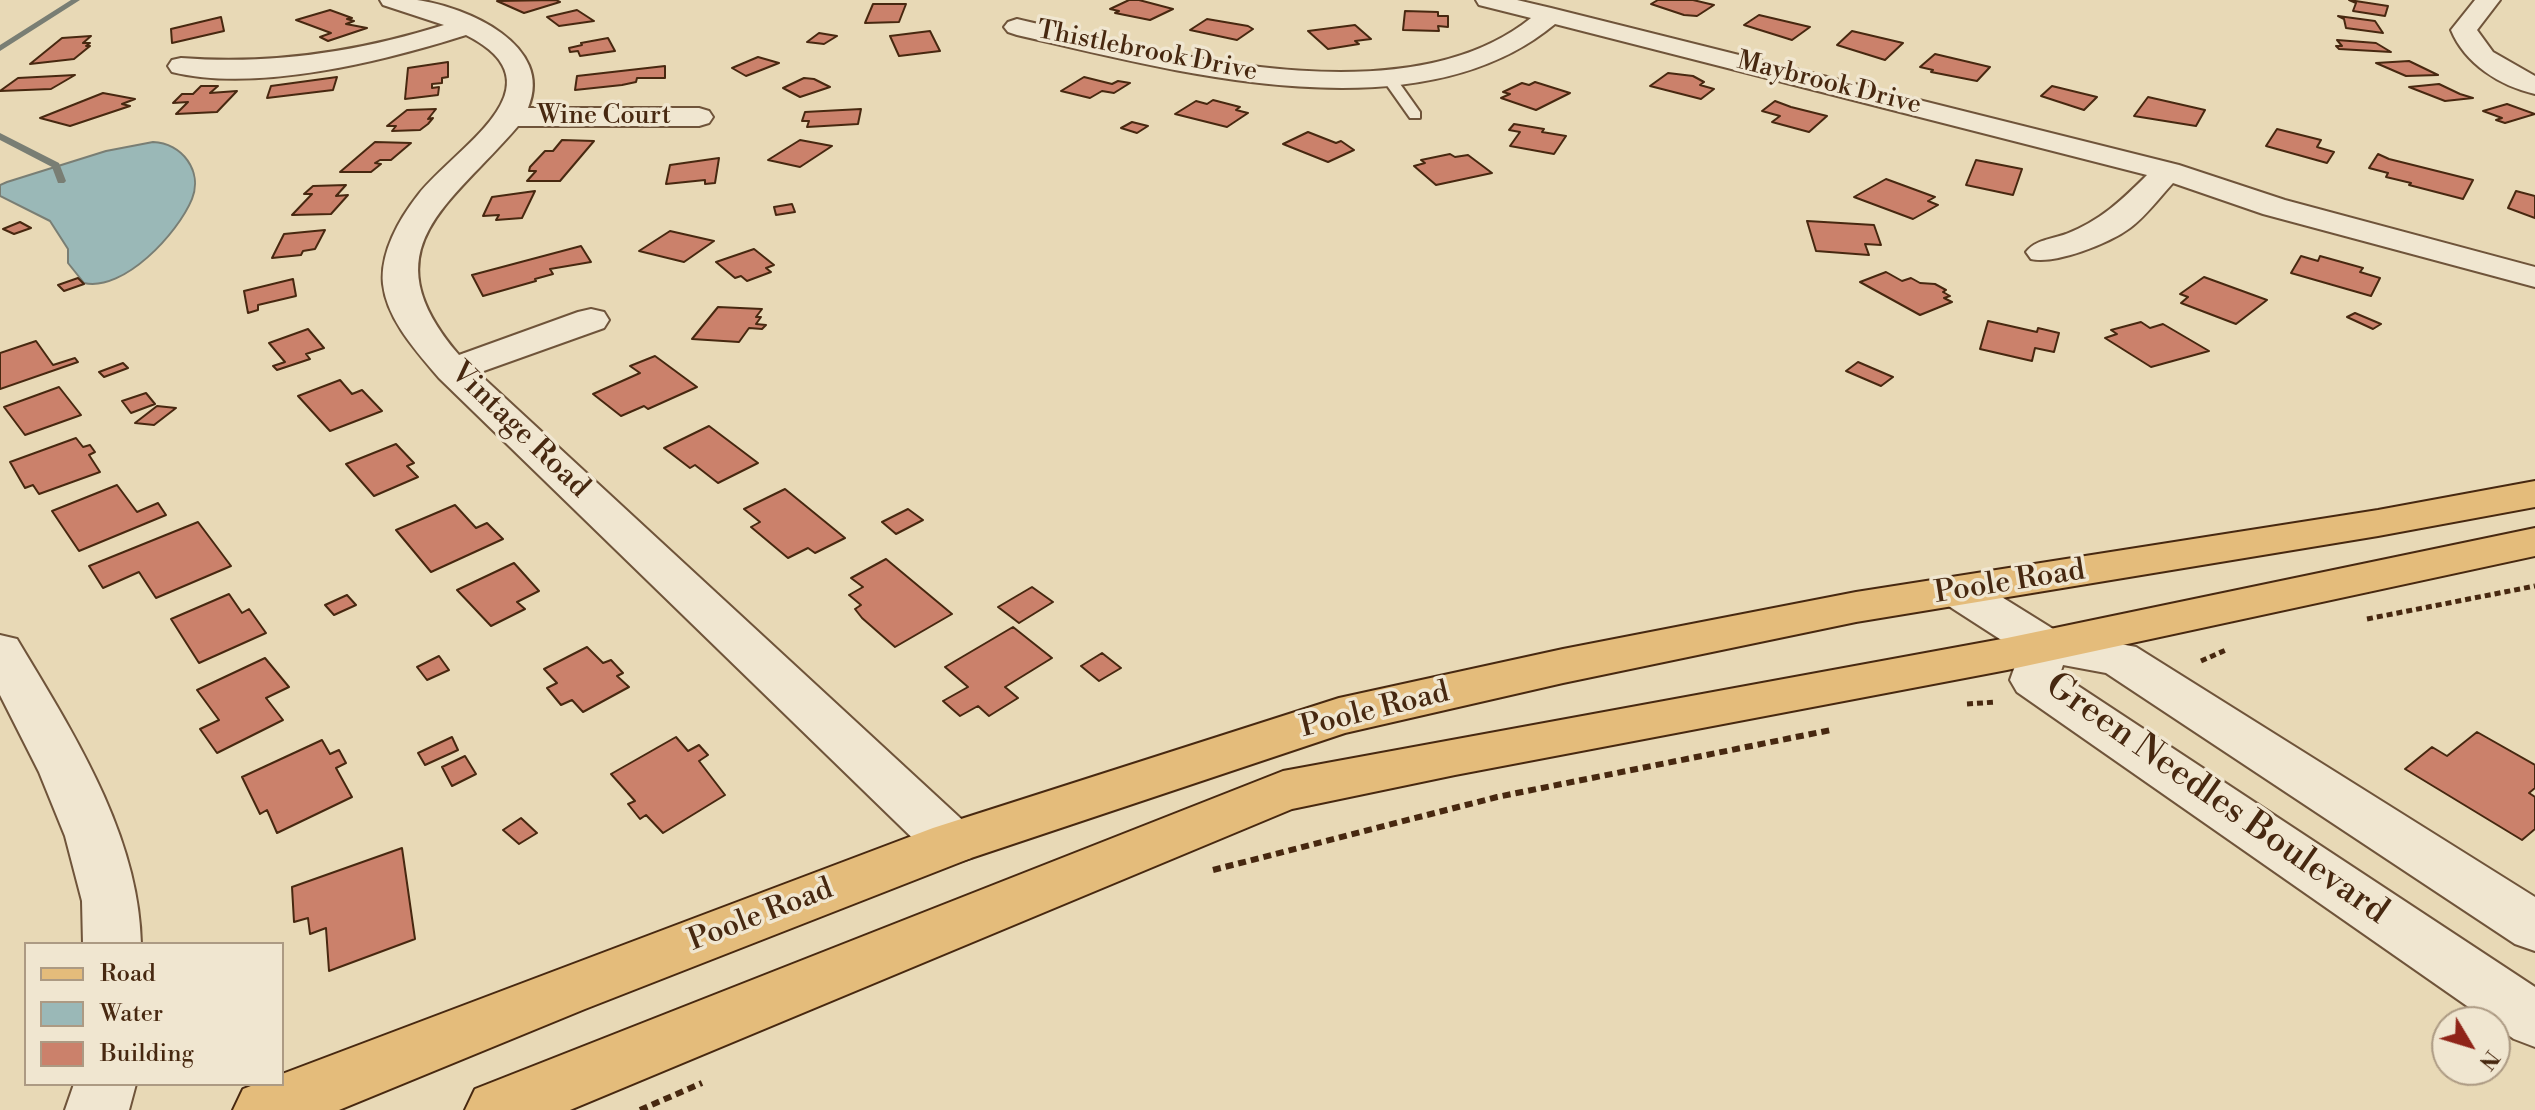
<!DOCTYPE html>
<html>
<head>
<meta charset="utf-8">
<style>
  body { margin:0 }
  #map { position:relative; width:2535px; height:1110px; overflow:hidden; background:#e8d9b6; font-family:"Libre Bodoni",serif }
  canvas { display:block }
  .legend { position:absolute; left:24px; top:942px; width:260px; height:144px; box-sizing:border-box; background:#f0e6d0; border:2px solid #ac9a83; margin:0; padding:10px 14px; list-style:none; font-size:24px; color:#472810 }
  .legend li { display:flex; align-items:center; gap:16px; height:40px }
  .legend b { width:40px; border:2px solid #ac9a83 }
  .north { position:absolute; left:2431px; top:1006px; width:80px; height:80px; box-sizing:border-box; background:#f0e6d0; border:2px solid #ac9a83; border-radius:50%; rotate:128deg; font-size:22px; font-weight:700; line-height:32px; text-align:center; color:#472810 }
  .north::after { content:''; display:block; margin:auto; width:28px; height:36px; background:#8f2418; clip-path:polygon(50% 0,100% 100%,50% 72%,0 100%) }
</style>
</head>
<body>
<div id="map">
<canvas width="2535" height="1110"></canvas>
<ul class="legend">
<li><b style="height:10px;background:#e4bc7b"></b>Road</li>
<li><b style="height:22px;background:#9ab8b7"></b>Water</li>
<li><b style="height:22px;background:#cb816b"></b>Building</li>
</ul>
<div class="north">N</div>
</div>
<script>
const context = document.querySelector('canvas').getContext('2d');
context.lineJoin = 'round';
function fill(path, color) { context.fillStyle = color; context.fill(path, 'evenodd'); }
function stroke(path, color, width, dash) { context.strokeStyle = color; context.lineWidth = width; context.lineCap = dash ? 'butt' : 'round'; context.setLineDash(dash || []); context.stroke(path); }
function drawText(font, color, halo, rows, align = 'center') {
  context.font = font + ' "Libre Bodoni",serif'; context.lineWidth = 7; context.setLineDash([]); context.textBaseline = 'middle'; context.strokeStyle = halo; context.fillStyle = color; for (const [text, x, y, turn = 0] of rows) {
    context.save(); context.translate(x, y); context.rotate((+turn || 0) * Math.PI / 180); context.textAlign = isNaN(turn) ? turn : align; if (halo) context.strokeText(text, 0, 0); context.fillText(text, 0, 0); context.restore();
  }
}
const water = new Path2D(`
  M153,142C182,143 203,171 192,199C178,233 124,292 84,283L68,263V249L50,221L0,196V185L7,182L106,151Z`);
fill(water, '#9ab8b7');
stroke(water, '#797e74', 2);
fill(new Path2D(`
  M71,0H80L0,51V45Z
  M0,133L59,163L66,181L64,183H58L52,167L0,140Z`), '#797e74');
const building = new Path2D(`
  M556,0L560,2L524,13L497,1Z
  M1129,0H1139L1173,9L1150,20L1115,13L1119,11L1110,9Z
  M1658,0H1693L1714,5L1697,16L1684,15L1651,4Z
  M2349,0L2388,6L2385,16L2353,11L2356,3Z
  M873,4H906L899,22L865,23Z
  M330,10L352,18L347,19L354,21L346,24L367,28L328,41L320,37L331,33L296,20Z
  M577,10L594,21L559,26L547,17Z
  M1405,11L1438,12V16H1448V27L1438,26L1439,31L1403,30Z
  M1759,15L1810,27L1792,40L1744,25Z
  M2338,16L2375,21L2383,33L2346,28L2344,19Z
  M221,17L224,31L172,43L171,29Z
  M1207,19L1248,26L1253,29L1237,40L1190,30Z
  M1355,25L1371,39L1355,41L1359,44L1328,49L1308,31Z
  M930,31L940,51L899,56L890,36Z
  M1852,31L1903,43L1885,60L1837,45Z
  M819,33L837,36L824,44L807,42Z
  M91,36L83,43H90L86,46H90L74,59L30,64L62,38Z
  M608,38L615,51L580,56L578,51L570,52L569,48L582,45L581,43Z
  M2337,40L2376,43L2391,52L2339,49L2336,46H2342Z
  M1935,54L1990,67L1977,81L1931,72L1933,70L1920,67Z
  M758,57L779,63L746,76L732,68Z
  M2409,61L2438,75L2406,76L2376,63Z
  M448,62V77L442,78V83L432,84V88L439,87L438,95L405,99L408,68Z
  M665,66V78H637L636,82L622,85L575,90L577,76Z
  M1668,73L1693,76L1704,82L1700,85L1714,89L1701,99L1650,86Z
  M75,75L51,89L0,91L18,78Z
  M337,77L333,90L267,98L271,86Z
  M1084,77L1112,84L1118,81L1130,83L1114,93L1102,91L1090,98L1061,91Z
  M804,78L814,79L830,87L800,97L783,88Z
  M1535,82L1570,93L1536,110L1501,98L1510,94L1503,92L1522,83L1529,85Z
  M2439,84L2460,94L2473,98L2445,101L2409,87Z
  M201,86H218L210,93L237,91L217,112L176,114L188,102L173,103L182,94H193Z
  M2052,86L2097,97L2084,110L2041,96Z
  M103,93L135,99L122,104L130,106L70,126L40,118Z
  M2148,97L2205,110L2196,126L2134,116Z
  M1213,100L1240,107L1236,110L1248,113L1227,127L1175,114L1196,101L1207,104Z
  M1775,101L1791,107L1827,116L1809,132L1772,122L1780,116L1762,111Z
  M2507,104L2535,114L2505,123L2496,120L2502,118L2483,111Z
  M436,109L428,119L433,118L428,124L420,130L392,131L396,126H387L407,110Z
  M861,109L858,124L807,127L809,121H802L805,112Z
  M1132,122L1148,126L1137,133L1121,128Z
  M1514,124L1544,129L1542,132L1566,136L1554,154L1510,146L1520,132L1509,130Z
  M2277,129L2321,140L2317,147L2334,152L2327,163L2266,146Z
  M1308,132L1336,143L1341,141L1354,150L1328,162L1283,144Z
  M562,140L594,141L560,181H527L536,171H529L530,167L545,151H553Z
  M800,140L832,146L800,167L768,160Z
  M375,142L411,143L391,160H380L375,163L381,164L371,172H340Z
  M1450,154L1455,157L1468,155L1492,173L1436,185L1414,166L1425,163L1421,160Z
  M2378,154L2389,159L2473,180L2463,199L2409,185L2411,183L2386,177L2388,173L2369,168Z
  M719,158L715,183L705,184V180L666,184L670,165Z
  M1976,160L2022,169L2013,195L1966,185Z
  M1886,179L1935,197L1928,201L1938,205L1913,219L1854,197Z
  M346,185L336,196L348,195L331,214L292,215L312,194H304L313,186Z
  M535,191L522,218L496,220L499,215L483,216L492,197Z
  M2516,191L2535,196V218L2508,208Z
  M792,204L795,212L776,215L774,207Z
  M1807,221L1874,225L1881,245L1865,244L1869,255L1816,251Z
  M20,222L31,228L14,234L3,229Z
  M325,230L315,249L303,251L301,255L272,258L284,234Z
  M670,231L714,241L684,262L639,251Z
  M581,246L591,262L550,269L553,274L535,279L536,281L483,296L472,275Z
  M754,249L774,265L766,268L771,272L747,281L741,276L735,278L716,262Z
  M2301,256L2318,261L2320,256L2363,268L2360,272L2380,278L2371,296L2291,273Z
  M1886,272L1902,281L1911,278L1920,283L1935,284L1946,290L1943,292L1950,296L1944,298L1952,302L1920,315L1860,282Z
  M2204,277L2267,300L2236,324L2181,303L2188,297L2180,294Z
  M78,278L84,284L64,291L58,285Z
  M293,279L296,296L258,305V310L248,313L244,291Z
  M718,307L762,309L756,317H761L756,324L766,325L762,329L749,328L739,342L692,339Z
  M2355,313L2381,324L2373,329L2347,317Z
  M1988,321L2037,332L2038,328L2059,333L2054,352L2035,348L2032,361L1980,349Z
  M2141,322L2150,328L2163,324L2209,351L2151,367L2105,338L2117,334L2111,330Z
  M308,329L324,348L306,354L310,359L277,370L273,366L285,362L269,343Z
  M36,341L53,365L75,358L78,362L0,389V353Z
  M655,356L697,387L648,409L644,406L621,416L593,394L640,373L630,366Z
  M1858,362L1893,377L1881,386L1846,371Z
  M123,363L128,368L104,377L99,372Z
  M340,380L352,394L362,390L382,411L330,431L298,396Z
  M59,387L81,415L25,435L4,407Z
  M146,393L155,404L131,413L122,401Z
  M157,406L176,408L154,425L135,423Z
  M709,426L758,463L718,483L695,465L690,468L664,448Z
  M76,438L83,447L90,445L95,452L89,455L100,472L39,494L33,485L25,488L10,462Z
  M396,444L414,463L407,466L418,477L374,496L346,464Z
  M117,485L137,512L158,503L166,515L79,551L52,511Z
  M785,489L845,538L815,553L808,548L788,558L751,527L760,522L744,509Z
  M455,505L476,528L487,523L503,539L431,572L396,530Z
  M908,509L923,520L896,534L882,522Z
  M198,522L231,566L156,598L139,572L103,588L89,566Z
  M886,559L952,614L895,647L862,618L855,609L861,605L849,595L863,587L851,578Z
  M514,563L539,591L517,602L525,609L491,626L457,590Z
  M1032,587L1053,602L1019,623L998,607Z
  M229,594L242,613L249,609L266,633L199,663L171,619Z
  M347,595L356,605L334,615L325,605Z
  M1013,627L1052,658L1005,687L1018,698L989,716L978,706L960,716L943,701L968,687L945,667Z
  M587,647L603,663L611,660L623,673L617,676L629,687L583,712L572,700L561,705L547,688L557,683L544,669Z
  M1102,653L1121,668L1099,681L1081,666Z
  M439,656L449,670L427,680L417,667Z
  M265,658L289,687L266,698L283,720L217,753L200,729L219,720L197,690Z
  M2477,732L2535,765V788L2529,793L2535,797V829L2522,840L2405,769L2432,747L2447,756Z
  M452,737L458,750L425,765L418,753Z
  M676,737L688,751L699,745L708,755L699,761L725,795L663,833L646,815L640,819L628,804L635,801L611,774Z
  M322,740L330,754L339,750L346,763L336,768L352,797L277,833L267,810L260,814L242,777Z
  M465,756L476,774L452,786L442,767Z
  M521,818L537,833L519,844L503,830Z
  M402,848L415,939L329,971L326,928L310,934L308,918L294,922L292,887Z`);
fill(building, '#cb816b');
stroke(building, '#472810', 2);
const service = new Path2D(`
  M1388,73L1393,74L1420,112V118H1410L1381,77Z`);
const minor = new Path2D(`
  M380,0C392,0 405,0 417,0C467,7 555,45 528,108H699L709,111L713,117L709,123L699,126H518C450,206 367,248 459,355L578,312L591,309L604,312L609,320L604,328L478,373L971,828L979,843L971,858L952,864L933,858L439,378C417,352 387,320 383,284C380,253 399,219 418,195C454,148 567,86 466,35C384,61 257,93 172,72L168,66L172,60L181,58C271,65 358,52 444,25L383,5Z
  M1476,0H1517L1551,8L2179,165L2285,200L2535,267V287L2263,214L2173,183C2160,197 2146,216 2130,228C2110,243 2055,265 2031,259L2026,252C2035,240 2052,239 2066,234C2100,221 2122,200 2147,175L1555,24C1417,139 1174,71 1017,35L1008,32L1004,27L1008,22L1017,19C1161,52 1405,120 1531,18L1479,5Z
  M2475,0H2500L2477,30L2493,52L2535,76V94C2500,86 2465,64 2451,30Z
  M1960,577L1976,581L2058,632L2136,647L2535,897V951L2515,944L2106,673L2063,665L2060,674L2535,987V1047L2514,1039L2495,1026V1022H2490L2017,692L2010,680L2020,652L1944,603L1937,592L1944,581Z
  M0,635L17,639C72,731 139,834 141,944H83L82,901L65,836L39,772L0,695Z
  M74,1084H136L129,1110H65Z`);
const primary = new Path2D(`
  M2535,481V507L2378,536L1856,622L1563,683L1345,733L971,858L585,1009L339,1110H233L243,1089L256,1084H282V1074L933,828L1339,698L1563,649L1856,592L2378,510Z
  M2535,528V556L2007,670L1455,775L1292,809L570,1110H465L475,1089L1283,771L2007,638Z`);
stroke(service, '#6f543a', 4);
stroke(minor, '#6f543a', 4);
stroke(primary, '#472810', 4);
stroke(new Path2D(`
  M2367,619L2535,586
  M2201,661L2228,649
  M1967,704L1996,702`), '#472810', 5, [6, 4]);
stroke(new Path2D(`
  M1213,870L1497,797L1831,730
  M640,1110L702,1083`), '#472810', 6, [8, 5]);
fill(service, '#f0e6d0');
fill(minor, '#f0e6d0');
fill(primary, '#e4bc7b');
drawText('26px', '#472810', '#f0e6d0', [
  ["Thistlebrook Drive",1147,52,11],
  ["Maybrook Drive",1829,84,14],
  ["Wine Court",604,117]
]);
drawText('30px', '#472810', '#f0e6d0', [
  ["Vintage Road",519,431,44],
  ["Poole Road",2010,583,-9],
  ["Poole Road",1375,711,-14],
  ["Poole Road",761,916,-21]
]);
drawText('36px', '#472810', '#f0e6d0', [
  ["Green Needles Boulevard",2216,800,35]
]);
</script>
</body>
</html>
